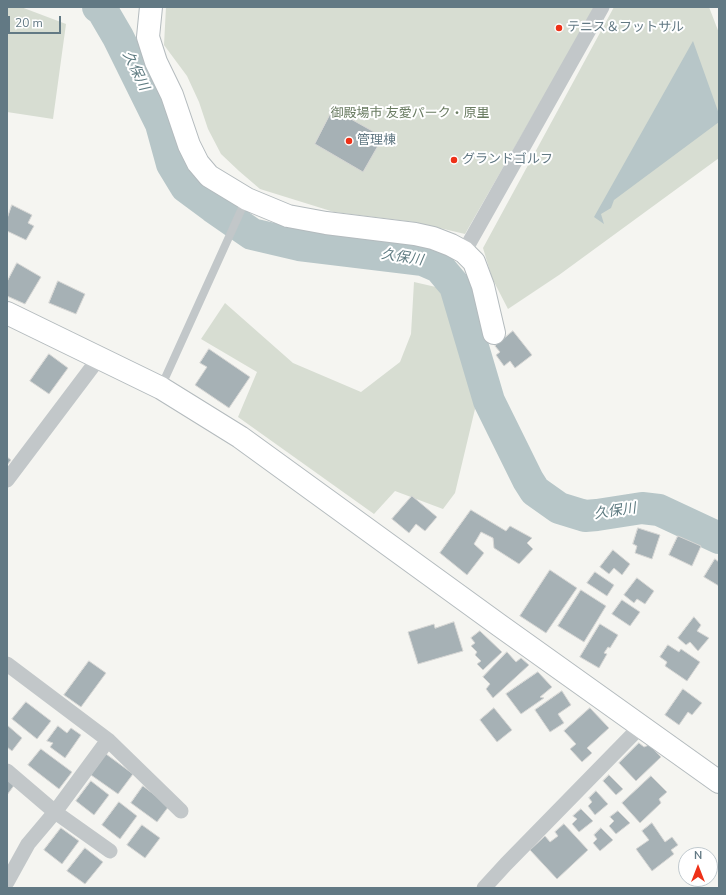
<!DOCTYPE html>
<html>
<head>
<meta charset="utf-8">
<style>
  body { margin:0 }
  #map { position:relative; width:726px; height:895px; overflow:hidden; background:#f5f5f1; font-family:"Nunito Sans",sans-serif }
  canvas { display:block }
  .frame { position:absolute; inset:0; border:8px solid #627984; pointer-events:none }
  .north { position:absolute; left:678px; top:847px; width:40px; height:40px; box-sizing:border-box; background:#fff; border:1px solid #c0c9ce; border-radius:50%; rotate:0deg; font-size:11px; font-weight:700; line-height:16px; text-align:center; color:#627984 }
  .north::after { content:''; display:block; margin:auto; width:14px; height:18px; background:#ee3118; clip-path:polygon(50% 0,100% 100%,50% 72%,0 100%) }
  .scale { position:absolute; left:8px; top:16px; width:53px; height:18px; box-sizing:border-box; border:2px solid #627984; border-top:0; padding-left:5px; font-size:12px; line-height:14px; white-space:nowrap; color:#627984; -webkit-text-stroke:3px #fff; paint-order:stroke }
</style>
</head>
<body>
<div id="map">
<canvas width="726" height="895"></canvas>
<div class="frame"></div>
<div class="north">N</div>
<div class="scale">20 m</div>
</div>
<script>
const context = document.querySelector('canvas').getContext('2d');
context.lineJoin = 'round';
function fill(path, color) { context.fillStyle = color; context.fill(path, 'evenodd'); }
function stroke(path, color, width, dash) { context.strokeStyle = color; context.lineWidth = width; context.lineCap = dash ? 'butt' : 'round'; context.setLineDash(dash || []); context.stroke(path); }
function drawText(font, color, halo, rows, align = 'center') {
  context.font = font + ' "Nunito Sans","Noto Sans JP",sans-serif'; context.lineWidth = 4; context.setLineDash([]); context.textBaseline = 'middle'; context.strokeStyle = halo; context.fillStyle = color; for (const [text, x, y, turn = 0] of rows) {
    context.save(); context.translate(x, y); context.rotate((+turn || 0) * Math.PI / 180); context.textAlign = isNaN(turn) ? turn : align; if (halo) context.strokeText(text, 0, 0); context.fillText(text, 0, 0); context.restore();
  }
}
fill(new Path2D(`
  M7,7H21L66,24L53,119L7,112Z
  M166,7H595L465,234L414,222L334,212L260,189L239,171L221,154L208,129L199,102L187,76L164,45Z
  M614,7H709L719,33V158L559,275L508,309L492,278L483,248Z
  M414,282L449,290L465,350L475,409L455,493L443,509L395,491L374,514L238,417L257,372L201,339L225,303L293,363L361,392L400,362L411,334Z`), '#d7ddd2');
fill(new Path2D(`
  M693,41L719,114V122L614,200L611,208L601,214L604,224L594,217Z`), '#b7c6c8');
stroke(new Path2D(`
  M98,7L101,8L118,37L161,124L172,164L186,187L213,207L252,234L299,245L423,260L439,267L455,286L489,401L528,480L535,491L559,508L585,516L597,515L642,508L659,510L719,538`), '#b7c6c8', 32);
const building = new Path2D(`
  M333,109L383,137L363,172L315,144Z
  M12,205L32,215L28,223L34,226L26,240L7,231V219Z
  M17,263L41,277L25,304L7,296V282Z
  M58,281L85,294L76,314L49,303Z
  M513,331L532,355L515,368L510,361L504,366L496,355L500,352L495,346Z
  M209,349L250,377L229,408L195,385L207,367L200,363Z
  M49,354L68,368L49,394L30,381Z
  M7,457L11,460L7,465Z
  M412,496L437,517L425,531L416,524L409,533L392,519Z
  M471,510L506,531L510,526L532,538L527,543L533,549L519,564L494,548L493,538L481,532L474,544L484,553L467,575L440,553Z
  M638,528L660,535L652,559L635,553L637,546L633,544Z
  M678,536L701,546L692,566L669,555Z
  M613,550L630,564L622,575L614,568L609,574L600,567Z
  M715,559L719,562V586L704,577Z
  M550,570L577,588L546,633L520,616Z
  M595,572L614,585L607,596L587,583Z
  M637,578L654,591L645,604L637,599L634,603L624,595Z
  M581,590L606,606L584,642L558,626Z
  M622,600L640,612L630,626L612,614Z
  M694,617L701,625L697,631L709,638L698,651L690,642L686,645L678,638Z
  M454,622L463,651L418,664L408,632L434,624L435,628Z
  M600,624L618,635L610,648L608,647L604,653L607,654L599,668L580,657Z
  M480,631L502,652L483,670L477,664L481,661L475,655L477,652L471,646L475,643L471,638Z
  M668,645L679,652L681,649L700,662L687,681L665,666L667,662L660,657Z
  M507,652L516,662L521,658L529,665L493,698L486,689L490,684L483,677Z
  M89,661L106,673L81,707L64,695Z
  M538,672L552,687L540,697L544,698L521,714L506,694Z
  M683,689L702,703L692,715L688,712L679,725L665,715Z
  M562,691L571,705L558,714L564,723L550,732L535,710Z
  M26,702L51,721L37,739L12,719Z
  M494,708L512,730L497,742L480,720Z
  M590,708L609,728L587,748L592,753L582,762L570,749L576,744L564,731Z
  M7,725L22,738L12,751L7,747Z
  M58,726L67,733L71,728L81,735L65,758L50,747L53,743L47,741Z
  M639,743L644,747L649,745L661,757L636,781L619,763Z
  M41,749L72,772L59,789L28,765Z
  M106,754L133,774L118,794L91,775Z
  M609,775L623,789L616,795L603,781Z
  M651,776L667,792L659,799L661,803L640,823L622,803Z
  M7,778L15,784L7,795Z
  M91,781L109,795L94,815L76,801Z
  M143,786L169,806L157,822L131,803Z
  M596,791L608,804L595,815L588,806L592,802L589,798Z
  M119,802L137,816L120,839L102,825Z
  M581,809L593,821L579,832L572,824L577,819L573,816Z
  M618,811L630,823L616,834L609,826L614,821L610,817Z
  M652,823L665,842L672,837L678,845L671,850L674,854L652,871L636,849L649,840L642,831Z
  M564,824L588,850L557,879L530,850L545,836L550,842L558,836L555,832Z
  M142,825L160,838L145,858L127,845Z
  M61,828L79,841L62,864L44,850Z
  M601,828L613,840L600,851L593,843L597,839L594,835Z
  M85,848L103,862L85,884L67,871Z`);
fill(building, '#a6b1b5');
stroke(building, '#d6d6d4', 1);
const secondary = new Path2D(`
  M151,7L148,37L156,62L172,95L189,145L198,163L209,176L247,199L288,216L326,223L415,234L433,238L451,245L464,252L474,262L483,286L494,333
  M7,313L161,388L240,437L499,625L719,782`);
stroke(secondary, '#b4bbbe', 24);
stroke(new Path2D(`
  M161,387L243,206`), '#c2c7c9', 8);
stroke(new Path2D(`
  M464,252L602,7
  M7,480L99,358
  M7,664L108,740L181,811
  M7,771L55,812L110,851
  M7,882L28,844L55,812L108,740
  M484,888L506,864L641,726`), '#c2c7c9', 15);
stroke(secondary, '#fff', 22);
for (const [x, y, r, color] of [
  [559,28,4,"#ee3118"],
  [349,141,4,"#ee3118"],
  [454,160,4,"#ee3118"]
]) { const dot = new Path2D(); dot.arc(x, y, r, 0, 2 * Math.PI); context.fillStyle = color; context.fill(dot); stroke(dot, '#fff', 1.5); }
drawText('13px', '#627984', '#fff', [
  ["テニス＆フットサル",567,28],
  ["管理棟",357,141],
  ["グランドゴルフ",462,160]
], 'left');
drawText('13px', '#697b61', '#fff', [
  ["御殿場市 友愛パーク・原里",410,114]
]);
drawText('italic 14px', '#5e7b81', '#fff', [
  ["久保川",135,71,64],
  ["久保川",402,258,9],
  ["久保川",615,512,-8]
]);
</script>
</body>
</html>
